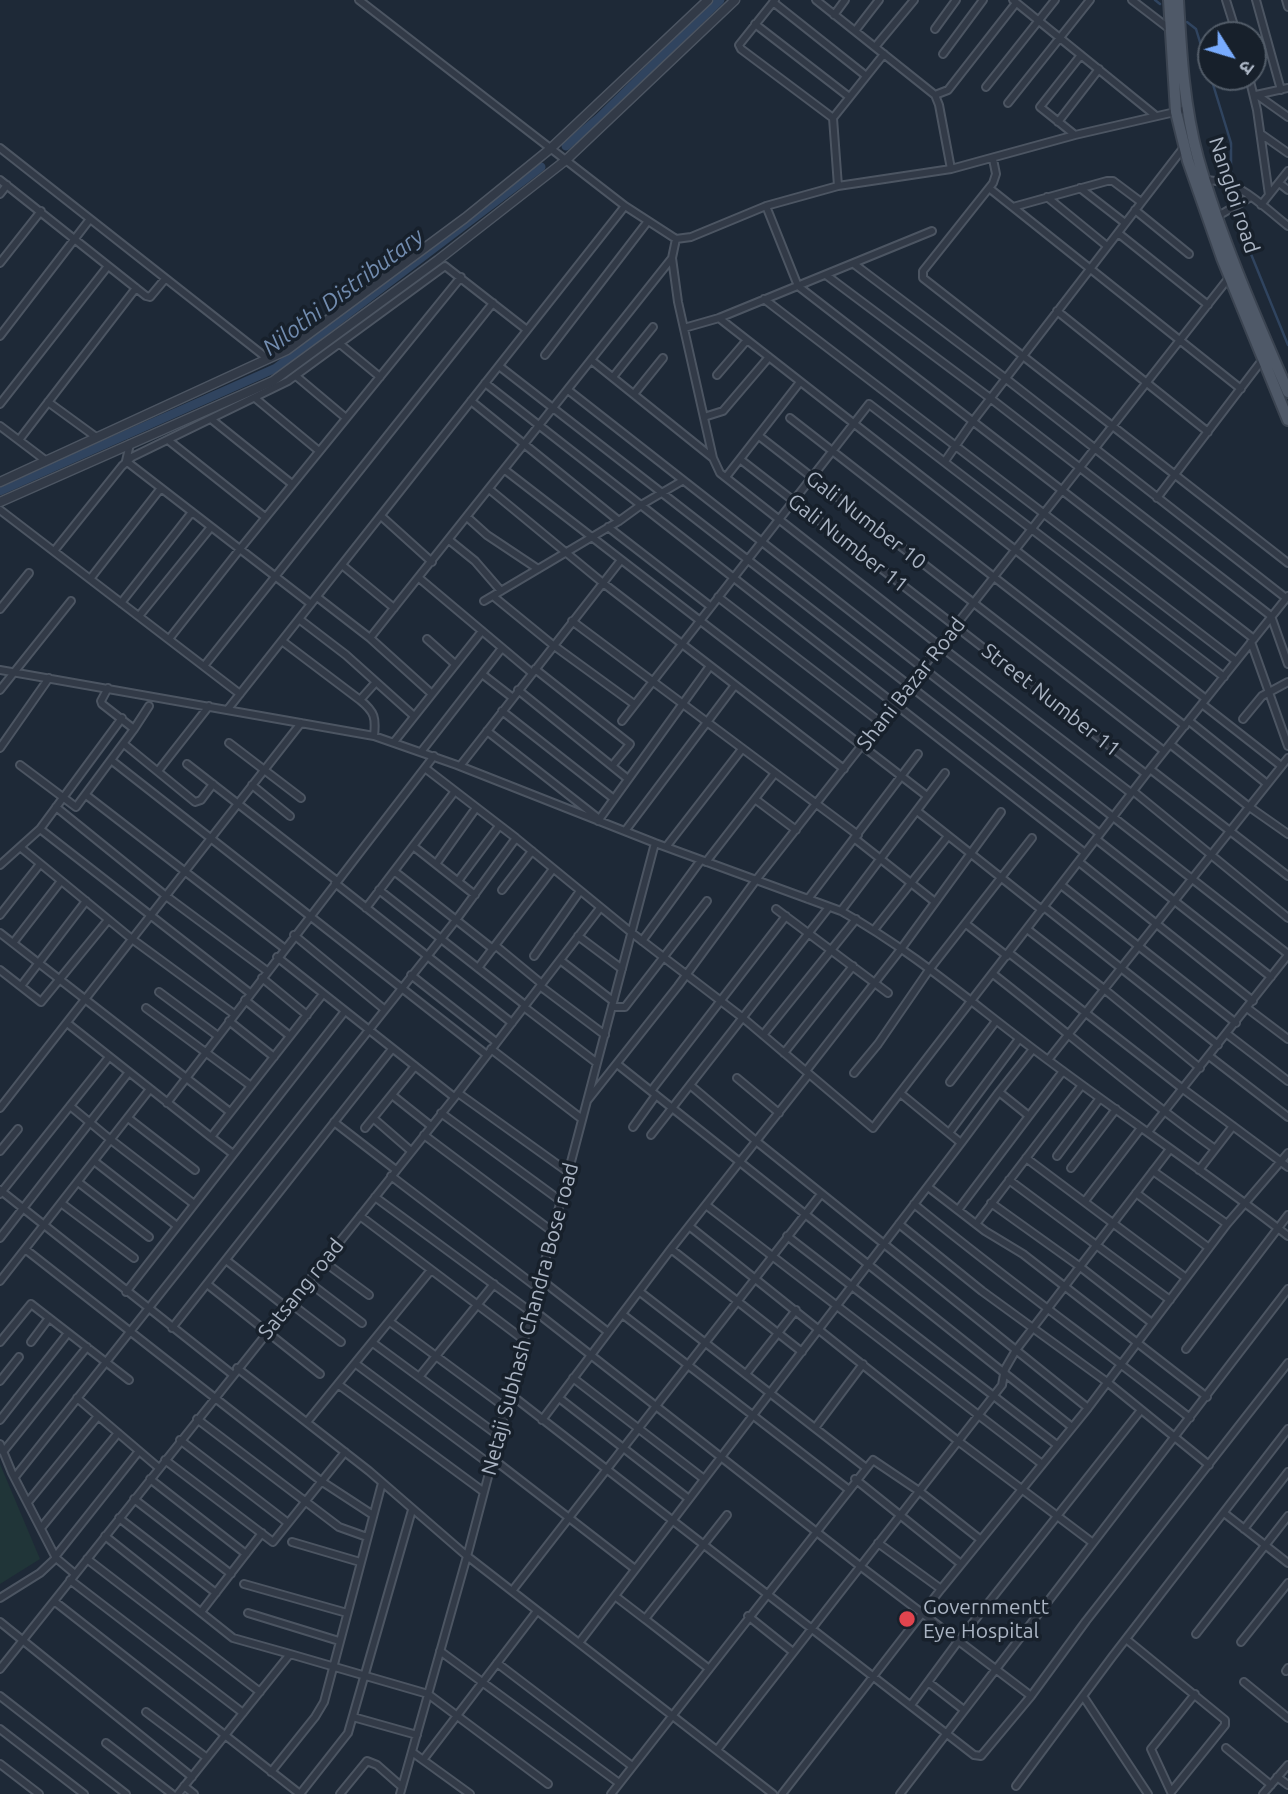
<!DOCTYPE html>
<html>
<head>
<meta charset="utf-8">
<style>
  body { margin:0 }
  #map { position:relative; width:1288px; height:1794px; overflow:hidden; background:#1e2937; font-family:Ubuntu,"Noto Sans Devanagari",sans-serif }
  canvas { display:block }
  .north { position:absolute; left:1197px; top:21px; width:70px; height:70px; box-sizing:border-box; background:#17202b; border:2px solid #525c68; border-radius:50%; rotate:127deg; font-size:19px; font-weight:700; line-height:28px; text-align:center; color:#abb5c4 }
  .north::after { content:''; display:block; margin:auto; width:24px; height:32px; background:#78abfd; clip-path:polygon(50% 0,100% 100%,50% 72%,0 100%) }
</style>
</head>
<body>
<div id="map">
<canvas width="1288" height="1794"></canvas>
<div class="north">उ</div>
</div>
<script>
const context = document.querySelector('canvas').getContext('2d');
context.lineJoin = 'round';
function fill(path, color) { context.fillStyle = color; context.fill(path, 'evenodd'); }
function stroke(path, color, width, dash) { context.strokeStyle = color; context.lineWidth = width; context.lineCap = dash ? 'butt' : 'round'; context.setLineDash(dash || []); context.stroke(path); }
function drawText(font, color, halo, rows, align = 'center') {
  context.font = font + ' Ubuntu,sans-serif'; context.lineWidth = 7; context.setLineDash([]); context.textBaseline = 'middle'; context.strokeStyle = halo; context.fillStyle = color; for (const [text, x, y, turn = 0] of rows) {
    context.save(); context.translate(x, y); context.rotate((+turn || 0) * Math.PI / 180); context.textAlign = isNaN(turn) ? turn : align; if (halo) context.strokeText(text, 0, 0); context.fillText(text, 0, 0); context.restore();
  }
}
fill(new Path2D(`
  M0,1464L40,1559L0,1584Z`), '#203538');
stroke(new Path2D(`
  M1155,0L1160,4
  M1187,22L1196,29L1231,143V197L1240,227L1288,345`), '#30445f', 2.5);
stroke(new Path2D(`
  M566,146L599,118L720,0
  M0,491L276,368L541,167`), '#30445f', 9);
const minor = new Path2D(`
  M359,0L625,206L676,239L691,237L766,206L838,186L951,169L1075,135L1188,109
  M775,0L739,45L741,49L833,118L838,186
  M816,0L935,95L939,105L951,169
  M1013,0L1156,116
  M1132,0L1171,30
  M1226,0L1237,35
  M1256,0L1281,90
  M1286,0L1288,7
  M773,2L865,75
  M834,15L845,0
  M755,24L848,96
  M935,29L956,0
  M855,31L879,0
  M875,47L914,0
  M943,54L983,0
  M1249,77L1257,110L1269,195
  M986,87L1055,0
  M935,95L948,90L1016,3
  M1256,95L1288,88
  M1257,95L1288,117
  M1008,103L1090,0
  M833,118L884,54
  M1058,122L1099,69
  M1261,134L1288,153
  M1075,135L1040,107L1081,55
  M0,148L268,359
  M993,159L996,174L993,183L923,271V278L1288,563
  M0,180L146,296L150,297L165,279
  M1206,180C1241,181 1261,205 1288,226
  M1279,183L1288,190
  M989,188L1241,389
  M1080,188L1125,223
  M0,194L7,185
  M1047,197L1107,246
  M1261,205L1288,171
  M766,206L798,286L1254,639
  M1013,207L1107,181H1113L1141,202
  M1135,210L1189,254
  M1218,216L1251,197
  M1118,233L1208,305
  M672,258L678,302L713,458L720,473L940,646L1131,793
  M0,263L41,211
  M854,264L1005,378L1286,598
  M826,275L990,398L1271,616L1288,664
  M764,299L1236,661
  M1057,311L1208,432
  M719,318L1206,699
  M684,328L719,318L932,231
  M0,336L90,219
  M340,344L380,377
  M545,355L648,221
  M591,360L713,458
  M499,366L1100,834
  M717,375L747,340
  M296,376L346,418
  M613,377L653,327
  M485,383L1085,853
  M568,390L1288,954
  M634,394L663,358
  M255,398L319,451
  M471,401L619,521
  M48,402L96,437
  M0,404L108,266
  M704,417L723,411L769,357
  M790,418L1185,726
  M211,419L292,484
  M0,426L45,460
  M759,436L1164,751
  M19,440L136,288
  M168,440L265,517
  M130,444L126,461L311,604
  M741,460L1146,774
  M945,461L973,421L1184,147
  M505,470L927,796
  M726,477L800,382
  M489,489L603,583L844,769
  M1157,498L1263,359
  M0,510L240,694
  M381,516L432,562
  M467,517L487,535L538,569
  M608,527L710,606
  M449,540L475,561L501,591
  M54,551L122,466L132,457L288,381L445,266L527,330
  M342,565L394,608
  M419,578L532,673
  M90,579L161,488
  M493,596L553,645L634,704
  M317,597L370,638L432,694
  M718,597L880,722
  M484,601L619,521L641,505L682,481
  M121,603L192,512
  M0,609L29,573
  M139,616L211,527
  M299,619L346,655L414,716
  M572,621L858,835
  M370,638L672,258L676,239
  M169,639L240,549L461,277
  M427,639L455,664
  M282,641L360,700L376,682
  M1251,642L1288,746
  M204,666L493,303
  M535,669L630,744L612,766
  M0,670L374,736L457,765L655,843L841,911C915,952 980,1010 1048,1060C1127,1119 1210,1175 1288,1236
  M482,674L513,698
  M0,690L71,601
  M518,690L628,779
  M360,700C375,712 376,718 374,736
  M1202,704L1280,765
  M228,709L625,206
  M502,711L614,799
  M1243,719L1262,696L1288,682
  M622,721L869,404L1224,677
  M1189,721L1266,783
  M134,729L149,706
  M487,731L598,818
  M394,742L482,631
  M229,743L301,798
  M124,744L195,802L201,800L213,784
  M1170,744L1248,806L1288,834
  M0,748L49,678
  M421,752L502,648
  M111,760L487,1055
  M187,764L337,881
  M20,765L76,807L134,729L102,704L101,701L108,688
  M460,766L621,560
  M425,768L516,838L632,933L743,1018L873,1128L1150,769L1288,596
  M1150,769L1288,876
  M158,771L209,706
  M252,785L290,816
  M1133,791L1288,918
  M86,795L284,948
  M755,799L796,830
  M56,807L166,896L267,971
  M917,811L1042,910
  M598,821L710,666
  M40,829L250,993
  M625,831L735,685
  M854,838L935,902
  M1096,839L1271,977
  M413,846L475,895
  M20,847L40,829L122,718
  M666,847L742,749
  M706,862L775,773
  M1079,862L1253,1001
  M436,864L476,808
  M0,865L20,847L132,939L234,1014
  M394,871L493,949
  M458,881L499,826
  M335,883L512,1023
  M1061,885L1236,1023
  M379,890L525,1005
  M502,890L532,851
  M808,899L918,754
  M1044,907L1218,1045
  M366,908L455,791
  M776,909L888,993
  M841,911L945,773
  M0,915L40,864
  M966,924L1007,956
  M1027,929L1104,989L1200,1068
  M874,930L948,836
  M0,933L230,1112
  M294,935L384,1009
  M578,936L622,969
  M642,941L701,860
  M13,943L61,881
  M496,946L542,984
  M1009,953L1183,1089L1288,1167
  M534,956L580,891
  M277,957L454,1097
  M560,960L613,1001
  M478,968L553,869
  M0,970L41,1002L108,920
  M993,974C1067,1032 1138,1094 1215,1149
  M411,975L496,1042
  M262,978L307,1015
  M21,986L86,901
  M540,986L605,1035
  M159,992L218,1036
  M245,1000L290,1036
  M524,1007L597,1063
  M612,1007H625L707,901
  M146,1008L251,1086
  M1247,1008L1288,1039
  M229,1021L274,1057
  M67,1023L211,1137L323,994
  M1227,1034L1288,1081
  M763,1035L856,919
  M491,1049L582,1119
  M784,1053L853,966
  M1209,1056L1288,1117
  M1048,1060L1288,758
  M617,1064L1072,1427
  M806,1071L901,949L1001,812
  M854,1073L878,1044L929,970L1032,838
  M737,1078L779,1113
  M950,1082L996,1021
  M690,1085L756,1141L1088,1408
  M651,1091L786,916
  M999,1092L1033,1049
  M458,1093L568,1172
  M392,1095L431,1126
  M587,1101L678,986L756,880L1231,275
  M167,1103L434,756
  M70,1106L111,1140L194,1204
  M0,1108L301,723
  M441,1113L561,1201
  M128,1118L195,1170
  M373,1118L411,1151
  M334,1122L396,1170
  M633,1127L656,1095
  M365,1128L415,1066
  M1148,1132L1288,955
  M949,1133L1019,1039
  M424,1135L553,1232
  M651,1135L829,907
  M211,1137L233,1154
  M961,1143L999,1092L1029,1116
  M0,1151L18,1129
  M1057,1156L1100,1098
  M1026,1158L1186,1278
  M94,1161L177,1226
  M1071,1168L1116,1109
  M1199,1170L1233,1126
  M1153,1171L1227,1224
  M391,1176L538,1288
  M1009,1180L1170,1300
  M78,1182L149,1237
  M928,1187L985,1231L1023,1254L1207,1397
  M0,1190L232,1374
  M1136,1193L1209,1248
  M0,1194L109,1057
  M375,1197L531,1312
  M1085,1201L1141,1128
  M61,1203L134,1258
  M991,1203L1079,1266L1152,1323
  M914,1204C1004,1278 1099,1346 1190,1418
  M706,1205L1042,1464
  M958,1210L1063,1071
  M360,1216L524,1340
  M899,1224L982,1291L1107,1382L1209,1465
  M976,1224L1082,1085
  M689,1226L958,1441L1093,1543
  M787,1236L1057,1445
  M0,1238L129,1072
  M25,1249L321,1481L373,1515
  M671,1249L802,1352
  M226,1260L286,1307
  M323,1261L369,1295
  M540,1279L608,1332
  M0,1281L150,1089
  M307,1281L362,1323
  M207,1284L320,1374
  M126,1292L345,1011
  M640,1292L865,1467
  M290,1303L341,1342
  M532,1309L860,1566L1031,1696
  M622,1314L848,1489
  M390,1322L506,1408
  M172,1328L392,1049
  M0,1342L31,1304L129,1380
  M31,1342L49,1318
  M373,1343L499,1436
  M1186,1349L1288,1215
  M356,1364L491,1465
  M237,1368L369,1471L467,1556L773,1794
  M746,1374L796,1310
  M419,1377L494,1284
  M573,1378L704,1479
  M0,1381L19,1357
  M339,1385L484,1492
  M510,1394L974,1755L981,1756L1031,1696L1086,1621L1288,1363
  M77,1398L159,1468
  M559,1398L689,1499
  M197,1419L339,1527L367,1537
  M0,1420L68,1333
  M542,1420L671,1249L809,1074
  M307,1422L431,1270
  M815,1428L863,1364
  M180,1440L288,1523
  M0,1444L12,1473L56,1558L40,1573L0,1598
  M3,1452L87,1347
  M493,1459L635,1569
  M165,1460L273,1542L345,1452
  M15,1477L456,920L516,838
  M150,1479L246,1554
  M855,1479L961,1564
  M134,1499L231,1574
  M28,1502L98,1416
  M1224,1513L1288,1563
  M119,1518L216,1593
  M41,1528L118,1433
  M1244,1529L1288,1472
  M105,1536L233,1638L290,1654
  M292,1542L360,1562
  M878,1543L941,1589
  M55,1557L139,1451
  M56,1558L75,1574
  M87,1559L260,1692
  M70,1580L243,1713
  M244,1584L347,1613
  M512,1591L821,1194
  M615,1596L645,1619
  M54,1601L300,1794
  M201,1612L262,1533
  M248,1613L339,1641
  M748,1616L793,1652
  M0,1622L192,1777
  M1196,1634L1288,1516
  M1126,1639L1225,1720V1725L1171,1792
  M1241,1642L1288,1583
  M579,1643L961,1143L900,1093
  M440,1651L619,1783
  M497,1663L632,1766
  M708,1668L645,1619L727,1515
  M0,1669L458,1093L600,908
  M1286,1671L1288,1668
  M928,1682L964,1710
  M1244,1682L1288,1718
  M0,1696L126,1794
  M1083,1696L1148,1794
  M911,1705L959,1640L1141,1410
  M146,1712L207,1758
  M353,1717L417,1735
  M0,1729L84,1794
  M106,1743L172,1794
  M1226,1748L1271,1785
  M717,1750L1002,1385L1005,1369L1016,1350L1170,1149
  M412,1752L470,1794
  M423,1760L537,1611
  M0,1764L39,1794
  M271,1772L315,1717L324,1702L382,1483
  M1277,1777L1288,1785
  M184,1786L194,1794
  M1016,1786L1112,1657L1288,1429
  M1171,1792L1151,1749L1195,1694
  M178,1794L290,1654L428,1694L548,1784
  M300,1794L348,1733L412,1510
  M340,1794L367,1761L377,1765L402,1787
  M400,1794L469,1549L655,843
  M611,1794L873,1460L919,1491L981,1540
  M782,1794L941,1589L1088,1408L1227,1224L1288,1153
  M900,1794L1288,1289
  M1263,1794L1288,1765`);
const tertiary = new Path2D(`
  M0,482L287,350L465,218L550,149L708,0
  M0,502L273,381L438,260L566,160L735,0`);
const primary = new Path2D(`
  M1169,0L1176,112L1188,161L1222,258L1288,420
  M1178,0C1181,53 1184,107 1198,158C1220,236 1256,318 1288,392`);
stroke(minor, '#4c5562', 10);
stroke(tertiary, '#4c5562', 11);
stroke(primary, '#3b4451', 14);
stroke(minor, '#323a47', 6);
stroke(tertiary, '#323a47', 8);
stroke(primary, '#4f5968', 10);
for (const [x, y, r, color] of [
  [907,1619,9,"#e0444e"]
]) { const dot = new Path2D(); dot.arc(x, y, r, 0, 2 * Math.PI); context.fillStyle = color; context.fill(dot); stroke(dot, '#17202b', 2.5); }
drawText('21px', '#abb5c4', '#17202b', [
  ["Nangloi road",1234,195,72],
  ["Gali Number 10",866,520,38],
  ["Gali Number 11",848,543,38],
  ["Shani Bazar Road",911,684,-52],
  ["Street Number 11",1051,700,38],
  ["Satsang road",301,1289,-51],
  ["Netaji Subhash Chandra Bose road",530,1319,-75]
]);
drawText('21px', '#abb5c4', '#17202b', [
  ["Governmentt",923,1607],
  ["Eye Hospital",923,1631]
], 'left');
drawText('italic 23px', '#728caf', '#17202b', [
  ["Nilothi Distributary",343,292,-37]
]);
</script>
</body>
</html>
